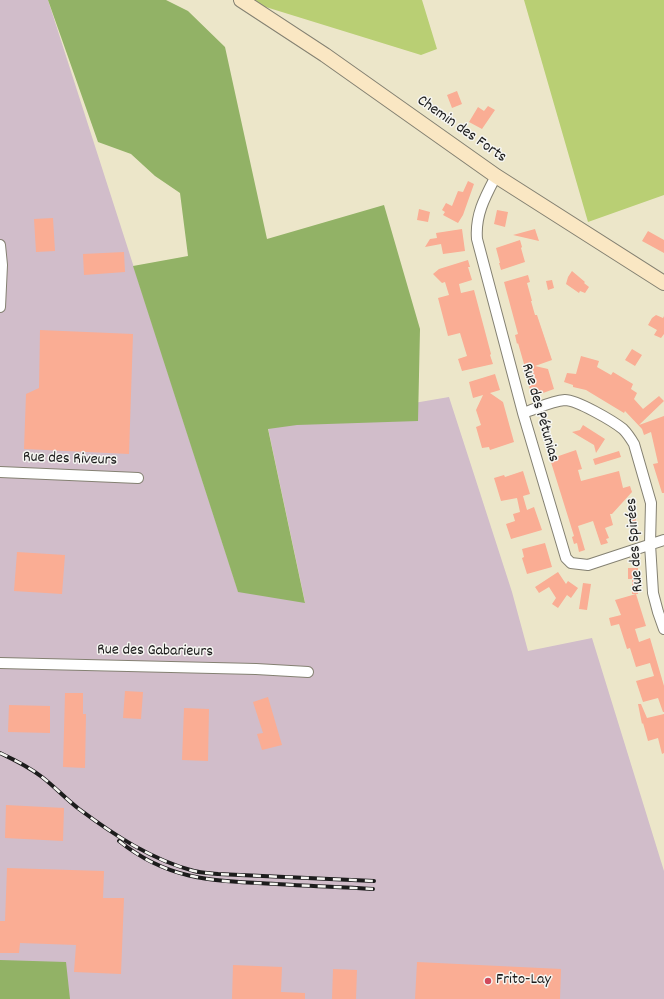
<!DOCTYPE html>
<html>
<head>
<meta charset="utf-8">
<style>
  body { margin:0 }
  canvas { display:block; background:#ece6c9 }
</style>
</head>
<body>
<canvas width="664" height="999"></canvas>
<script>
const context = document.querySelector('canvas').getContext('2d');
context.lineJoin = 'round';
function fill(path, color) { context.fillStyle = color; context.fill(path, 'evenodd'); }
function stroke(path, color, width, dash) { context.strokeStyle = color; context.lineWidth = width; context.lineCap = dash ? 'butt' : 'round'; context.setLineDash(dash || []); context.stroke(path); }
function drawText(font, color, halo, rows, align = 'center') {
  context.font = font + ' Dekko,sans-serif'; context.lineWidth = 3; context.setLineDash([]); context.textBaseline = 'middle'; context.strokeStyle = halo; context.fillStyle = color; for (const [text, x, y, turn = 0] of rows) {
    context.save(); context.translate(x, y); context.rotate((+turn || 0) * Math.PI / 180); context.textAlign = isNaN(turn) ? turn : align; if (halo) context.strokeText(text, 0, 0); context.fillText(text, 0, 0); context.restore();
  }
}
fill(new Path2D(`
  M0,0H48L238,591L305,602L268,428L449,397L512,592L528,651L592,638L664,871V999H0Z`), '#d1bdca');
fill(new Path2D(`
  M250,0H422L437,49L421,55L256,4Z
  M524,0H664V195L588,222Z`), '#b9cf74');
fill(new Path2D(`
  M48,0H166L188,11L225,47L267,239L384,205L420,329L418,421L297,425L268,429L305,603L238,592L133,266L188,256L180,193L155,176L131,154L98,142Z
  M0,960L66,962L70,999H0Z`), '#92b266');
fill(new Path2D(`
  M457,91L462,104L452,108L447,95Z
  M488,106L495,110L482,129L469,122L478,107L484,111Z
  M468,181L474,184L463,215L458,223L443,215L445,212L442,210L446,203L452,206L458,191L463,192Z
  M419,209L430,212L428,222L417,220Z
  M497,210L508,212L505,227L494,224Z
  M53,218L55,251L36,252L34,219Z
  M462,229L465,251L443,254L441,244L425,247L430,239L437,238L436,233Z
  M535,229L539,241L513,235Z
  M648,231L664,240V253L642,241Z
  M520,240L522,247L521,248L525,262L501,270L499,263H500L496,248Z
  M124,252L125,272L84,275L83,254Z
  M468,260L470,267H468L472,280L459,284L461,293L474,290L491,354L490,355L493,364L462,371L458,359L467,356L460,333L448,336L438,298L449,295L445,282L442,283L433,274L439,269Z
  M572,271L585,282L584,283L589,287L585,293L580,291L579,293L566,284L568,277Z
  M528,275L530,282L527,283L532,301H531L535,315H537L552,360L535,366L548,369L554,389L532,397L525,371H526L518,343L517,344L515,335L518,334L504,282Z
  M552,280L554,288L548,290L546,281Z
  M656,315L663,318L664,316V334L661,338L654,335L657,330L648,325L652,318Z
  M40,330L133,334L129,454L24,449L26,394L39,388Z
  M632,349L642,355L635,366L625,360Z
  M581,356L599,361L597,367L611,375L613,372L633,384L631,389L637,393L634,399L643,409L659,396L664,401L639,425L664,416V493H662L653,464L658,463L651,432L644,435L642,429L625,411L624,413L586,390L573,387V385L564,382L567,373L576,374Z
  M495,374L500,390L490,393L503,402L514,442L490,450L489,447L482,448L476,427L481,425L476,410L483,395L473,398L469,382Z
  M583,425L605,439L596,453L594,445L572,432L580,430Z
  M576,450L582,469L578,470L581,481L619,471L623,488L630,486L632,492L612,514H610L613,525L605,528L609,538L606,539L608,543L601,545L593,521L578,526L585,550L579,552L577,543L574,544L572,537L574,536L550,459Z
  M619,451L621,457L595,465L593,459Z
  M523,471L530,494L523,496L527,510L534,507L542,530L511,539L506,524L515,521L513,514L520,512L517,498L501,501L494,478L504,475L505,477Z
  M630,508H636V534H630Z
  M545,543L552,567L527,574L522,558L524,557L522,549Z
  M17,552L65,555L62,594L14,591Z
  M628,568H638V594H636L646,626L635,629L639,642L650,638L664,686V712H663L658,698L643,702L636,681L654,676L650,663L636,667L630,648L627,649L619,624L611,626L609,618L621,615L615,600L636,594H632V579H628Z
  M558,572L566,584L568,581L578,588L571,598L567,595L558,608L552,604L556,598L549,587L539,593L535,587Z
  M583,583L591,584L587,610L579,609Z
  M125,691L143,692L141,719L123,718Z
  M65,693H83V714H86L85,768L63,767Z
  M268,697L282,745L262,750L257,734L263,733L253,702Z
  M638,704H641L647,718L664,714V753L662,754L658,738L648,741L643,723L642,724Z
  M9,705L50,706V733L8,732Z
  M184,708L209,709L208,761L182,760Z
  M6,805L64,808L63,841L5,838Z
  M7,868L104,871L103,898H124L121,974L74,972L76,945L20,943L19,953H0V921H5Z
  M417,962L561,969L560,999H415Z
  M233,965L282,967L281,992L305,993V999H232Z
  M333,969L357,970L356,999H332Z`), '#faad94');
const street = new Path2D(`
  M496,176C485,197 475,215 477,239L523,413L566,558L571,563L588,565L664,540
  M0,245L2,265L0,307
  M523,413C536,409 551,401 565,400C577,400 613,421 623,429C628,434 631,439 634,444L651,503L650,544L653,593L658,612L664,629
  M0,472L138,478
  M0,663L256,669L308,672`);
const secondary = new Path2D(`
  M241,0L325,55L496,176L664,283`);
stroke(street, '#848172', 12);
stroke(secondary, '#848172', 16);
stroke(street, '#fff', 10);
stroke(secondary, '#fae7c3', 14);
const rail = new Path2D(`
  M0,753C15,760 29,767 42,777C55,787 66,799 79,809C114,835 152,860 194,871C202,873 211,873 218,874L374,881
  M119,841C169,881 214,881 276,884C308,886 340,887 373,889`);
stroke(rail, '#1c1c1c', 4);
stroke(rail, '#f6f6f2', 2.5, [8]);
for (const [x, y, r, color] of [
  [488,981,4,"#d1495b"]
]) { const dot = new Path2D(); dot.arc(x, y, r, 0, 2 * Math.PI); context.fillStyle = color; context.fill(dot); stroke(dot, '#f6f6f2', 1.5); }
drawText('16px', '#1c1c1c', '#f6f6f2', [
  ["Chemin des Forts",461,130,35],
  ["Rue des Pétunias",539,413,74],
  ["Rue des Riveurs",70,460,2],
  ["Rue des Spirées",636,545,-94],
  ["Rue des Gabarieurs",155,652,1]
]);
drawText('16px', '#1c1c1c', '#f6f6f2', [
  ["Frito-Lay",496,981]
], 'left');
</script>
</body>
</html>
